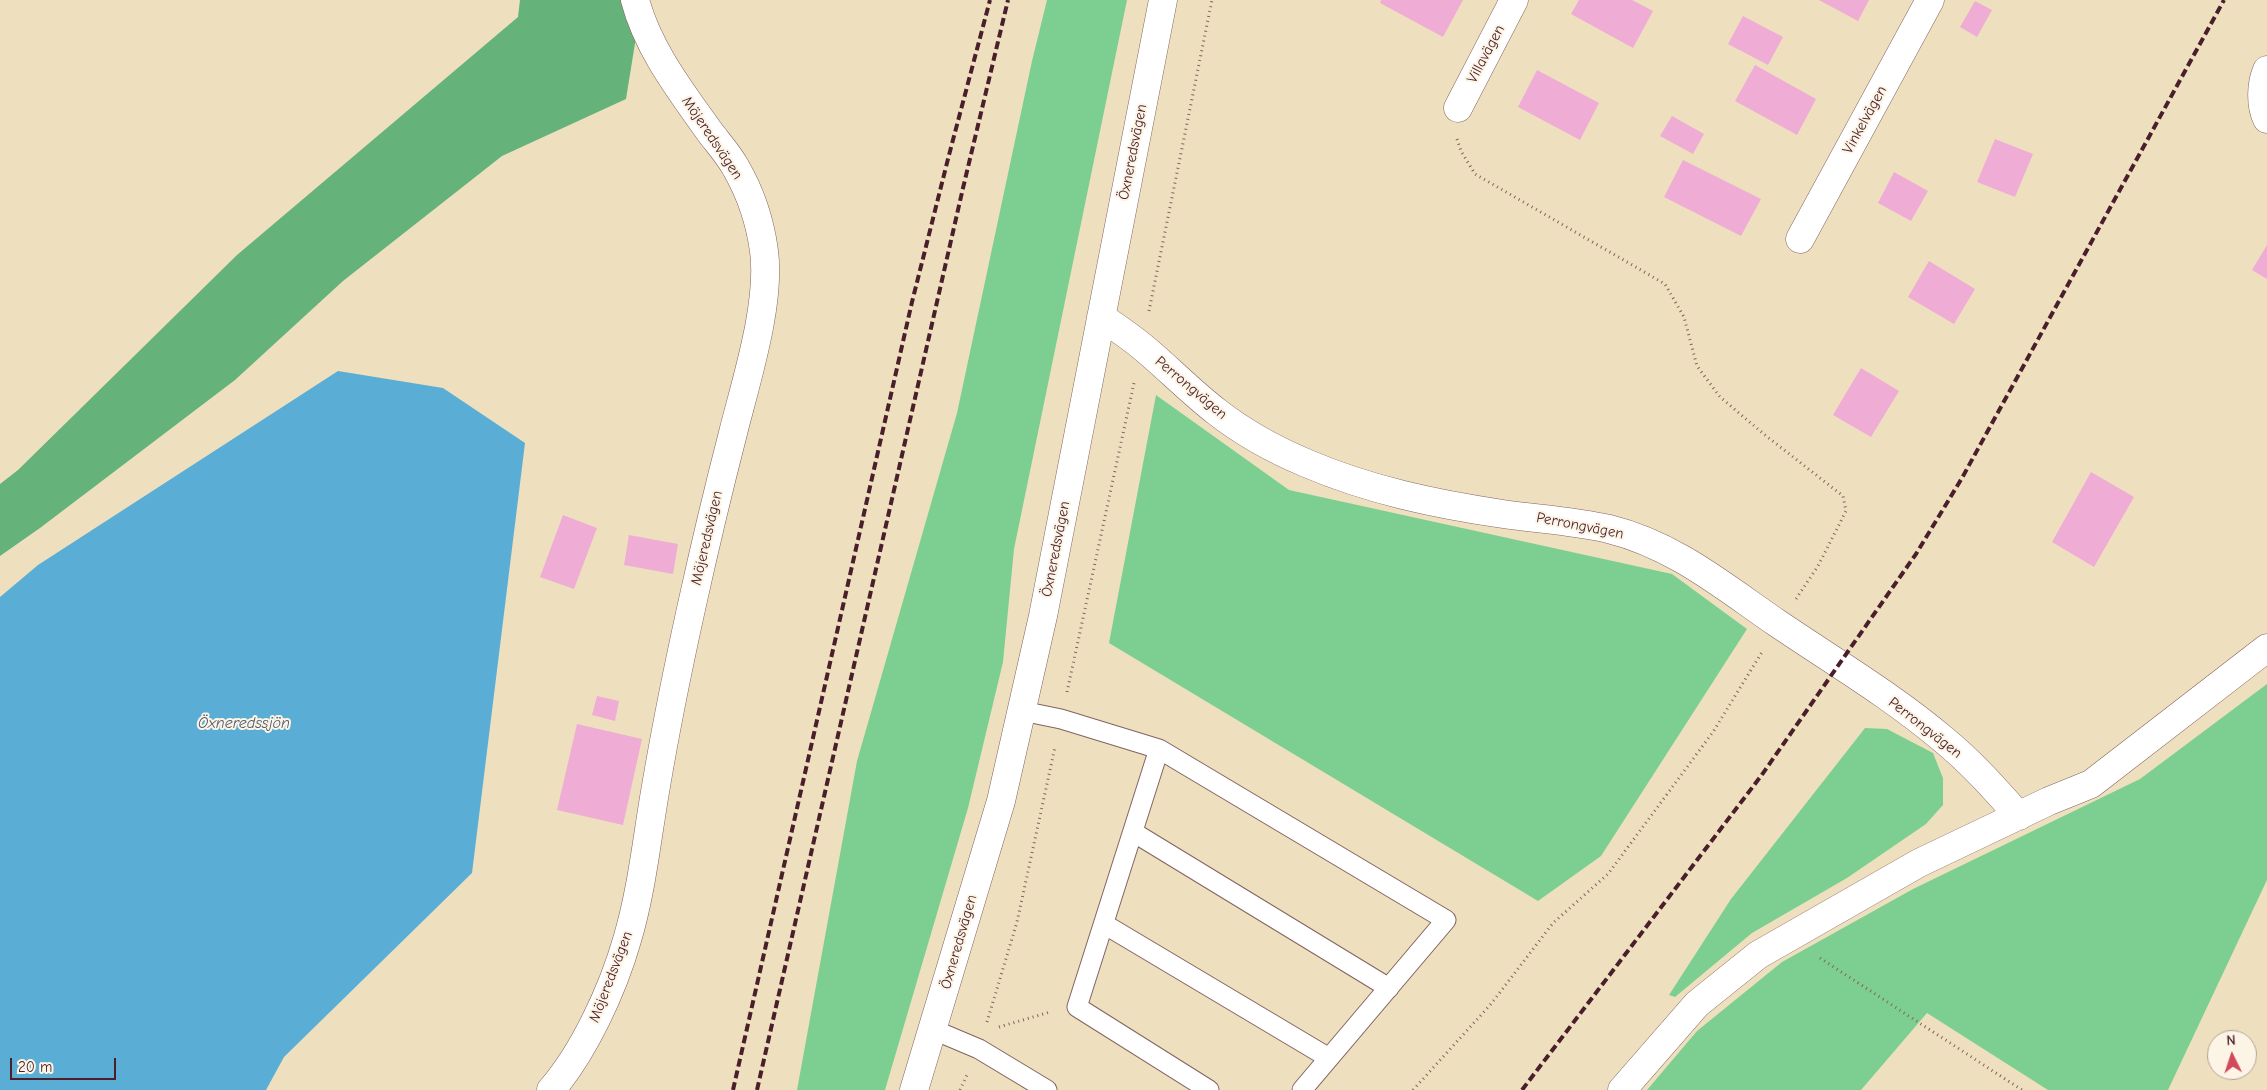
<!DOCTYPE html>
<html>
<head>
<meta charset="utf-8">
<style>
  body { margin:0 }
  #map { position:relative; width:2267px; height:1090px; overflow:hidden; background:#eee0bf; font-family:"Comic Neue",sans-serif }
  canvas { display:block }
  .north { position:absolute; left:2207px; top:1030px; width:50px; height:50px; box-sizing:border-box; background:#fcf5e5; border:1px solid #b59f9b; border-radius:50%; rotate:356deg; font-size:14px; font-weight:700; line-height:20px; text-align:center; color:#4a1f2b }
  .north::after { content:''; display:block; margin:auto; width:18px; height:22px; background:#d1495b; clip-path:polygon(50% 0,100% 100%,50% 72%,0 100%) }
  .scale { position:absolute; left:10px; top:1058px; width:106px; height:22px; box-sizing:border-box; border:2px solid #4a1f2b; border-top:0; padding-left:6px; font-size:15px; line-height:18px; white-space:nowrap; color:#4a1f2b; -webkit-text-stroke:4px #fcf5e5; paint-order:stroke }
</style>
</head>
<body>
<div id="map">
<canvas width="2267" height="1090"></canvas>
<div class="north">N</div>
<div class="scale">20 m</div>
</div>
<script>
const context = document.querySelector('canvas').getContext('2d');
context.lineJoin = 'round';
function fill(path, color) { context.fillStyle = color; context.fill(path, 'evenodd'); }
function stroke(path, color, width, dash) { context.strokeStyle = color; context.lineWidth = width; context.lineCap = dash ? 'butt' : 'round'; context.setLineDash(dash || []); context.stroke(path); }
function drawText(font, color, halo, rows, align = 'center') {
  context.font = font + ' "Comic Neue",sans-serif'; context.lineWidth = 4; context.setLineDash([]); context.textBaseline = 'middle'; context.strokeStyle = halo; context.fillStyle = color; for (const [text, x, y, turn = 0] of rows) {
    context.save(); context.translate(x, y); context.rotate((+turn || 0) * Math.PI / 180); context.textAlign = isNaN(turn) ? turn : align; if (halo) context.strokeText(text, 0, 0); context.fillText(text, 0, 0); context.restore();
  }
}
fill(new Path2D(`
  M1047,0H1127L1014,549L1003,662L968,808L885,1090H797L857,761L957,413L1032,61Z
  M1156,395L1289,490L1672,574L1747,629L1601,856L1538,901L1109,643Z
  M2267,684V880L2168,1090H2048L1927,1013L1861,1090H1647L1697,1031L1782,962L1913,889L2140,779Z
  M1865,728L1887,729L1933,753L1943,778V805L1926,824L1847,878L1752,933L1675,997L1669,995L1731,899Z`), '#7dcf91');
fill(new Path2D(`
  M520,0H627L636,37L626,99L502,156L343,281L235,380L40,528L0,556V484L18,470L237,255L518,17Z`), '#66b27b');
fill(new Path2D(`
  M338,371L443,388L525,443L472,873L284,1057L266,1090H0V597L38,565Z`), '#5aaed6');
fill(new Path2D(`
  M1381,0H1463L1443,37L1380,3Z
  M1579,0H1632L1653,11L1633,48L1571,14Z
  M1819,0H1869L1858,21Z
  M1975,1L1992,10L1977,37L1960,27Z
  M1743,16L1783,37L1768,65L1728,44Z
  M1755,65L1816,99L1797,135L1735,101Z
  M1537,70L1599,103L1580,140L1518,107Z
  M1672,116L1704,134L1693,154L1660,136Z
  M1995,139L2033,154L2015,197L1977,182Z
  M1683,160L1761,199L1741,236L1664,197Z
  M1894,172L1928,191L1911,221L1878,203Z
  M2267,245V279L2252,270Z
  M1929,261L1975,289L1954,324L1908,297Z
  M1861,368L1899,391L1871,437L1833,415Z
  M2091,472L2134,497L2094,567L2052,542Z
  M563,515L597,528L574,589L540,577Z
  M629,535L678,544L673,574L624,565Z
  M597,696L619,701L615,721L592,715Z
  M577,724L642,739L623,825L557,810Z`), '#efacd4');
const service = new Path2D(`
  M1022,711L1061,719L1159,749L1446,920L1302,1090
  M1159,749L1077,1007L1209,1090
  M1133,832L1389,988
  M1104,924L1329,1058
  M934,1030L979,1049L1047,1090`);
const minor = new Path2D(`
  M2267,70C2261,83 2260,105 2267,119
  M1458,108L1514,0
  M1800,239L1930,0
  M1101,317C1116,327 1131,337 1145,349C1169,369 1192,393 1217,412C1244,433 1275,450 1306,463C1369,490 1435,504 1503,514C1538,519 1574,521 1609,529C1674,545 1723,586 1777,623C1833,661 1892,696 1944,740C1972,763 1995,789 2019,816
  M551,1090C584,1052 613,989 627,940C642,890 647,837 656,786C666,727 678,668 691,609C704,550 718,491 733,433C746,381 771,304 764,251C760,221 751,194 736,168C729,155 718,143 709,131C680,90 648,49 635,0
  M914,1090L1001,801L1043,616L1163,0
  M1622,1090L1697,1004L1758,955L1919,863L2049,801L2091,784L2267,648`);
stroke(service, '#83635f', 21);
stroke(minor, '#83635f', 29);
stroke(new Path2D(`
  M1457,139L1461,151L1475,174L1665,284L1684,317L1697,366L1720,397L1765,435L1843,496L1846,511L1818,566L1796,599
  M1149,311L1212,0
  M1067,692L1134,383
  M1820,958L2022,1090
  M987,1022L1017,922L1055,747
  M999,1027L1050,1012
  M960,1090L967,1075
  M1413,1090L1491,1004L1553,923L1608,874L1713,732L1762,652`), '#83635f', 3, [1, 4]);
stroke(service, '#fff', 19);
stroke(minor, '#fff', 28);
stroke(new Path2D(`
  M733,1090L912,302L949,155L990,0
  M757,1090L963,188L1008,0
  M1522,1090L1761,776L1916,554L1962,478L2224,0`), '#4a1f2b', 4, [8, 4]);
drawText('15px', '#4a1f2b', '#fcf5e5', [
  ["Villavägen",1486,54,-62],
  ["Vinkelvägen",1865,120,-61],
  ["Möjeredsvägen",712,138,56],
  ["Öxneredsvägen",1133,152,-79],
  ["Perrongvägen",1191,388,40],
  ["Perrongvägen",1580,526,11],
  ["Möjeredsvägen",707,538,-77],
  ["Öxneredsvägen",1056,549,-79],
  ["Perrongvägen",1925,728,38],
  ["Öxneredsvägen",959,942,-74],
  ["Möjeredsvägen",611,977,-69]
]);
drawText('italic 16px', '#50586f', '#fcf5e5', [
  ["Öxneredssjön",244,723]
]);
</script>
</body>
</html>
